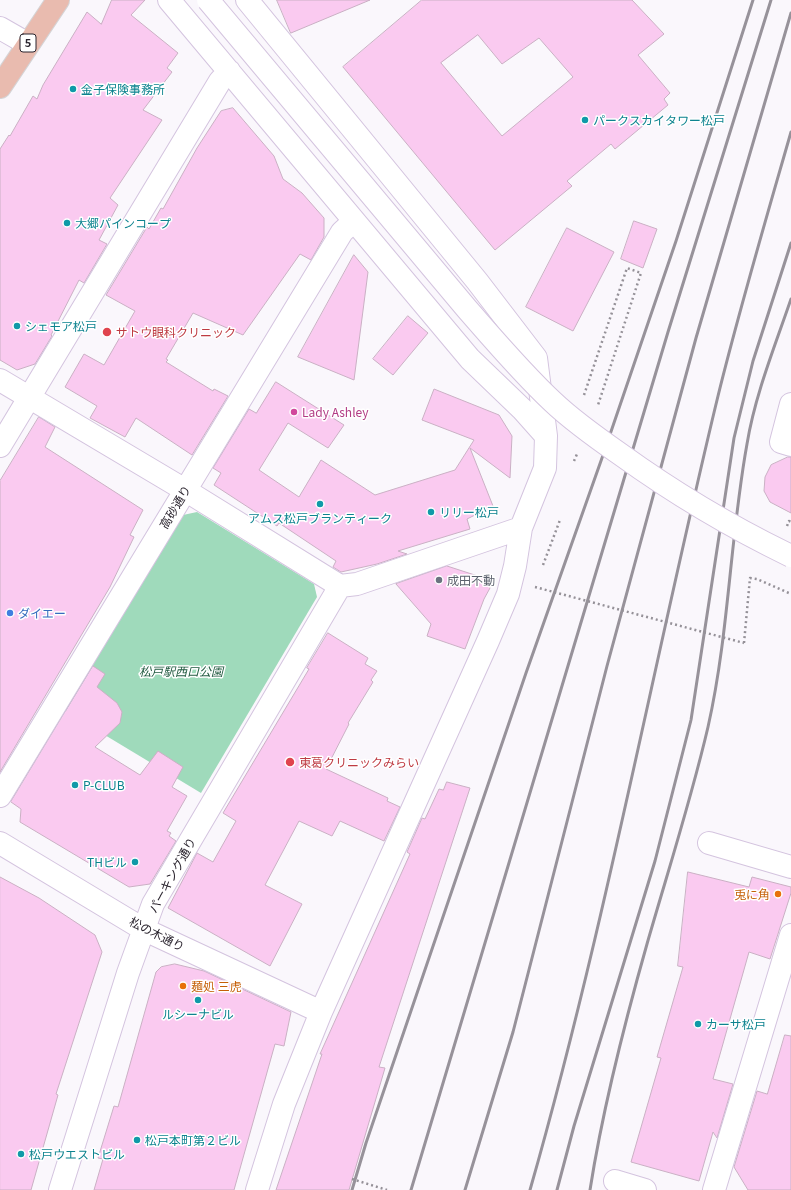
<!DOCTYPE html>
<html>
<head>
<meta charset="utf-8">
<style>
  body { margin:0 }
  canvas { display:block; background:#faf7fc }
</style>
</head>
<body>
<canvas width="791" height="1190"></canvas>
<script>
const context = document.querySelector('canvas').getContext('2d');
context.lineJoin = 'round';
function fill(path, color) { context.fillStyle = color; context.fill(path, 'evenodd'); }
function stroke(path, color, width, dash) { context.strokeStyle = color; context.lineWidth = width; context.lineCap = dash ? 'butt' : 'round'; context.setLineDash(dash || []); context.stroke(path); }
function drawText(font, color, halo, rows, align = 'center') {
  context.font = font + ' Georgia,"Noto Sans JP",serif'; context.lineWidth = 3; context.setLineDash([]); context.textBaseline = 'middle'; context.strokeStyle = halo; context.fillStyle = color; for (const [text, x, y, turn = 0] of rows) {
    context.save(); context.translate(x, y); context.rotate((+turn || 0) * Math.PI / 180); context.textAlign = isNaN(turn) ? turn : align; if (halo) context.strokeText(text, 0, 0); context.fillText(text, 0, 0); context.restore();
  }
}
fill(new Path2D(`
  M197,512L314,584L317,597L201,793L65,711L183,515Z`), '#9fdabb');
const building = new Path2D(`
  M112,0H145L131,15L178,53L167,68L172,72L143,110L162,120L110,198L118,205L99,240L107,244L84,283L79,280L51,335L52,336L35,364L17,370L0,360V149L9,135L10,136L33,96L37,99L43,85L87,12L101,24Z
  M277,0H370L291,33Z
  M422,0H632L664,34L638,55L670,93L664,99L668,105L615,149L611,144L567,181L572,186L495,250L343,67ZM478,35L502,64L539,38L573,77L502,136L441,63Z
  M233,108L274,156L283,179L302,193L324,218V237L311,260L300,254L243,335L193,313L166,359L168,360L166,362L213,391L214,389L228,396L192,455L136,418L125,437L90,418L97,406L65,387L84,354L104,365L135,311L106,295L147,227L149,229L161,208L163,209L197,148L221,111Z
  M634,221L657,229L643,268L621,259Z
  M567,228L614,252L573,331L526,307Z
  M354,255L368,272L354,380L298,357Z
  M408,316L428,333L393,375L373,359Z
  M276,382L344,425L328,448L288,423L259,470L299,497L321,460L375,495L455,470L474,440L422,420L434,389L499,415L512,436L510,478L470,448L493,506L467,519L470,529L398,551L407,554L377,564L341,572L333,567L336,561L279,523L277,526L214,485L221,473L213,468L249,409L256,413Z
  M39,417L55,427L45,447L143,510L130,535L134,537L110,587L0,772V481Z
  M788,457H791V513L770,502L764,491L765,477L771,465Z
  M447,566L484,578L490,588L484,599L465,649L427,636L431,624L396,584Z
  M328,633L368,658L365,664L377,671L371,680L373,682L348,723L349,724L326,769L388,798L387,801L400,807L384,841L340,821L332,836L299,821L265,885L302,904L270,966L168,908L197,853L213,862L236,821L223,813L309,669L307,668Z
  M93,666L105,674L97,687L117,703L122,712L120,723L95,747L140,775L158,751L183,767L172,787L187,796L167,831L171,833L169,836L176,841L150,884L129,887L20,822L21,809L11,802Z
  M447,782L470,788L379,1067L385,1068L349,1190H276L322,1054H320L410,854L407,852L422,818L425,819L439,789L443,790Z
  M688,872L749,887L752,877L791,887V893L770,959L749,952L713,1079L733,1084L717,1138L713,1132L699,1181L631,1162L661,1058L657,1057L683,967L678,966Z
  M0,877L39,898L95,935L102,952L56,1094L58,1095L31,1190H0Z
  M175,964L204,971L291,1012L284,1046L275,1044L234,1190H94L103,1159L98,1158L114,1106L118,1107L156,972L161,967Z
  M785,1035L791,1036V1190H748L734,1167L757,1091L767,1094Z`);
fill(building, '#facaf0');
stroke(building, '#cab0c4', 1);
const minor = new Path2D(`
  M169,0L470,359L522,409L546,436
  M247,0L477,281L536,358L546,436L545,468L521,528L515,566L508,594L488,641L321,1012L284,1104L257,1190
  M0,28L28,44
  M0,380L185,490L340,586L357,584L521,528
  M791,404L781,442L791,445
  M0,446L220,81L229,71
  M0,796L342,232L354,221
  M0,843L143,929L321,1012
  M709,843L791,867
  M615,1181L645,1190
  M60,1190L128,973L153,904L340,586
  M714,1190L791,935`);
const major = new Path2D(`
  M0,87L58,0`);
stroke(minor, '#d4c4df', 24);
stroke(major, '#d5d3d5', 24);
stroke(new Path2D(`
  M574,461L577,454
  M787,526L789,521L791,522
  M543,565L560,520
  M744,643L750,578L757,579L791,594`), '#959198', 2.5, [2, 3]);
stroke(minor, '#fff', 22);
stroke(major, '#e9bbaf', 22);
stroke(new Path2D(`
  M352,1190L366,1143L526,673L602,458L676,241L753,0
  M411,1190L668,332L771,0
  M465,1190L513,1032L607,666L696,338L791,13
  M530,1190C605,928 654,660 718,396C740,307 766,219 791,132
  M557,1190L574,1126L655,861L691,720L734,438L753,361L791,243
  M590,1190C603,1107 624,1025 647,944C668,871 691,800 708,727C729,634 730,537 747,444C755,395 775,346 791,299`), '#97929a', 3);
const minorBridge = new Path2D(`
  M208,0L467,309C495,341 522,373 553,402C573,421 597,438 620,454C674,493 731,527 791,556`);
stroke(minorBridge, '#d4c4df', 24, []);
stroke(new Path2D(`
  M584,395L627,268L641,273L598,405
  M535,587L744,643
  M352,1179L387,1190`), '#959198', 2.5, [2, 3]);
stroke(minorBridge, '#fff', 22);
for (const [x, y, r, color] of [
  [73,89,4,"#0f9aa8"],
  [585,120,4,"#0f9aa8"],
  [67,223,4,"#0f9aa8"],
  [17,326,4,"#0f9aa8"],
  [107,332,5,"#e0444e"],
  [294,412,4,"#d1479c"],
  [320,504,4,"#0f9aa8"],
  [431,512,4,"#0f9aa8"],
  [439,580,4,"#6b7280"],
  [10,613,4,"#3f7fe0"],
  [290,762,5,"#e0444e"],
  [75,785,4,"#0f9aa8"],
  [135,862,4,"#0f9aa8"],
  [778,894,4,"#e8710a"],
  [183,986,4,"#e8710a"],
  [198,1000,4,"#0f9aa8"],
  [698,1024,4,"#0f9aa8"],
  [137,1140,4,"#0f9aa8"],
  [21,1154,4,"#0f9aa8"]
]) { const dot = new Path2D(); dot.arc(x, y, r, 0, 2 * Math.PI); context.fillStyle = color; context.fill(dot); stroke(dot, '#fff', 1.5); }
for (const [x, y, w] of [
  [28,43,16]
]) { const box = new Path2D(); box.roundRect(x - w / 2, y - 9, w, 18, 3); context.fillStyle = '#fff'; context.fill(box); stroke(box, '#2b252f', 1); }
drawText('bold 11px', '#2b252f', null, [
  ["5",28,43]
]);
drawText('12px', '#0d838f', '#fff', [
  ["金子保険事務所",81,89],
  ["パークスカイタワー松戸",593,120],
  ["大郷パインコープ",75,223],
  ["シェモア松戸",25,326],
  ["リリー松戸",439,512],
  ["アムス松戸ブランティーク",320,518,"center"],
  ["P-CLUB",83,785],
  ["THビル",127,862,"right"],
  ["ルシーナビル",198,1014,"center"],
  ["カーサ松戸",706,1024],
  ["松戸本町第２ビル",145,1140],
  ["松戸ウエストビル",29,1154]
], 'left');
drawText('12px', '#be3a42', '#fff', [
  ["サトウ眼科クリニック",116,332],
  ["東葛クリニックみらい",299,762]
], 'left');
drawText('12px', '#b23c85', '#fff', [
  ["Lady Ashley",302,412]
], 'left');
drawText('12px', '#2b252f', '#fff', [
  ["高砂通り",175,507,-59],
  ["パーキング通り",172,875,-61],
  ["松の木通り",157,934,27]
]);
drawText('12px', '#5b616d', '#fff', [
  ["成田不動",447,580]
], 'left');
drawText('12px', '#366cbe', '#fff', [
  ["ダイエー",18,613]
], 'left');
drawText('italic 12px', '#225b41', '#fff', [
  ["松戸駅西口公園",181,671]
]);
drawText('12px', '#c56008', '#fff', [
  ["兎に角",770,894],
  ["麺処 三虎",191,986,"left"]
], 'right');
</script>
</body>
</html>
